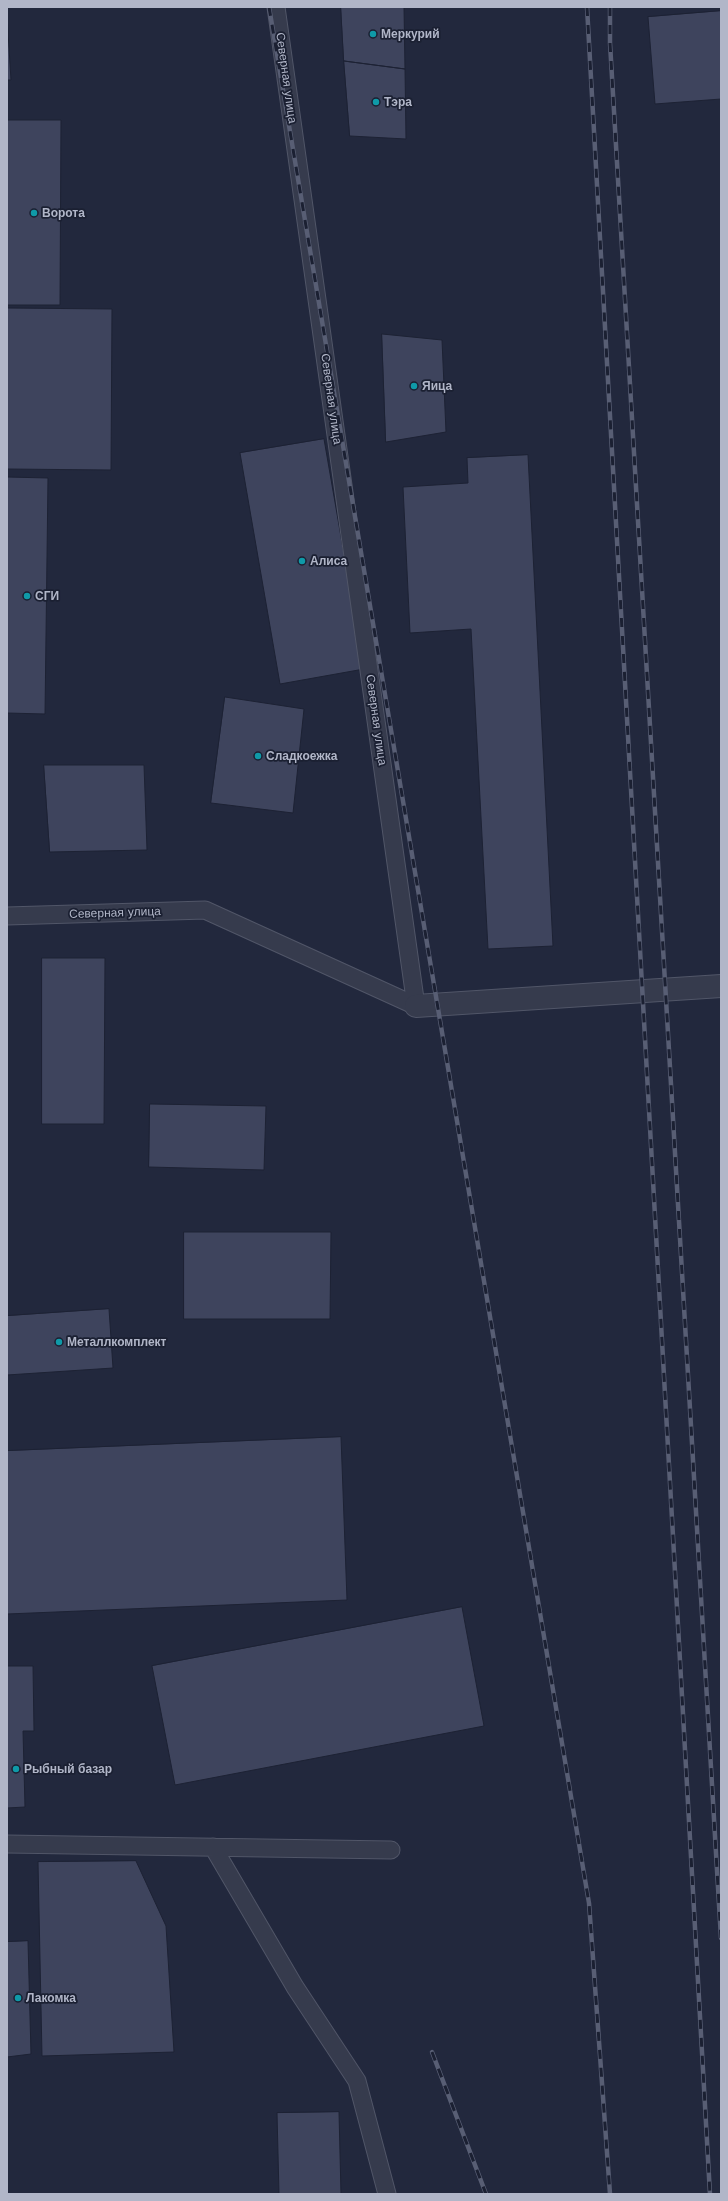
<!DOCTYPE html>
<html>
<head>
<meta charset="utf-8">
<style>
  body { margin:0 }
  #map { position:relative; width:728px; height:2201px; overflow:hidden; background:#22283d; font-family:"Work Sans",sans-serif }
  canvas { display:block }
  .frame { position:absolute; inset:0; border:8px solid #b1b6c8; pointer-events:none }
</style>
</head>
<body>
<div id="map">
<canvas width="728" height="2201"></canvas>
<div class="frame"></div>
</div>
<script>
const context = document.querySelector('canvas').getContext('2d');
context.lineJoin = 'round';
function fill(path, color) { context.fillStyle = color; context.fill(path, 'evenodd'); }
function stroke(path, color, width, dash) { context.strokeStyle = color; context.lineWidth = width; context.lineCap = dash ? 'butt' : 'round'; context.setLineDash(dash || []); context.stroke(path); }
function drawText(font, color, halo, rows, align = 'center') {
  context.font = font + ' "Work Sans",sans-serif'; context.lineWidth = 3.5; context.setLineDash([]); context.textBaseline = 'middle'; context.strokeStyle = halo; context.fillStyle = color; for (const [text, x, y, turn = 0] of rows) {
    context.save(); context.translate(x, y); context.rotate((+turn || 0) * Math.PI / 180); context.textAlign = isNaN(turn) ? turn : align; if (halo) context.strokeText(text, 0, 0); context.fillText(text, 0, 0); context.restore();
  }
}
const building = new Path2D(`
  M341,7H404L405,69L344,61Z
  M721,11V99L655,104L648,17Z
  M7,16L11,80H7Z
  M344,61L405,69L406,139L350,136Z
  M7,120H61L60,305H7Z
  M7,308L112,309L111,470L7,469Z
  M382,334L442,340L446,432L386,442Z
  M324,439L364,669L280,684L240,453Z
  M528,455L553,946L488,949L471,629L410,633L403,487L468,483L467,458Z
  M7,477L48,478L45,714L7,713Z
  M225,697L304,709L293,813L211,803Z
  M44,765H144L147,850L50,852Z
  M42,958H105L104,1124H42Z
  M150,1104L266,1106L264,1170L149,1167Z
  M184,1232H331L330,1319H184Z
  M109,1309L113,1368L7,1375V1316Z
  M341,1437L347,1600L7,1614V1451Z
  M462,1607L484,1726L175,1785L152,1666Z
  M7,1666H33L34,1731H23L25,1807L7,1808Z
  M136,1861L166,1926L174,2052L42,2056L38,1862Z
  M28,1941L31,2054L7,2057V1942Z
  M339,2112L341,2194H279L277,2113Z`);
fill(building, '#3e445d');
stroke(building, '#1d2234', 1);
const service = new Path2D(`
  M7,916L205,910L416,1006L276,7
  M7,1844L391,1850
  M213,1847L295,1987L357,2081L387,2194`);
const minor = new Path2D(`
  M416,1006L721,986`);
stroke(service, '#515668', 19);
stroke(minor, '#515668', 24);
stroke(service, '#363b4d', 17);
stroke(minor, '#363b4d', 22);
const rail = new Path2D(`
  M269,7L589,1903L610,2194
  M587,7L710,2194
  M610,7V43L721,1938
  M432,2052L486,2194`);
stroke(rail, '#585e74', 4.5);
stroke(rail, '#1b2032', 3, [9]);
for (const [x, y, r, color] of [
  [373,34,4,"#0f9aa8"],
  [376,102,4,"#0f9aa8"],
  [34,213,4,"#0f9aa8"],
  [414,386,4,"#0f9aa8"],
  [302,561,4,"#0f9aa8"],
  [27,596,4,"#0f9aa8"],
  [258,756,4,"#0f9aa8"],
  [59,1342,4,"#0f9aa8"],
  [16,1769,4,"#0f9aa8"],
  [18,1998,4,"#0f9aa8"]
]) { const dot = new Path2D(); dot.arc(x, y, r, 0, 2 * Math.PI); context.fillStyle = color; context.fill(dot); stroke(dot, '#1b2032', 1.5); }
drawText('bold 12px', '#b1b6c8', '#1b2032', [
  ["Меркурий",381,34],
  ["Тэра",384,102],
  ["Ворота",42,213],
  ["Яица",422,386],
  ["Алиса",310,561],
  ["СГИ",35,596],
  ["Сладкоежка",266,756],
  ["Металлкомплект",67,1342],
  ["Рыбный базар",24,1769],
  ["Лакомка",26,1998]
], 'left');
drawText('12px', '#b1b6c8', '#1b2032', [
  ["Северная улица",286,78,82],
  ["Северная улица",331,399,82],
  ["Северная улица",376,720,82],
  ["Северная улица",115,913,-2]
]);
</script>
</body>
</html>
